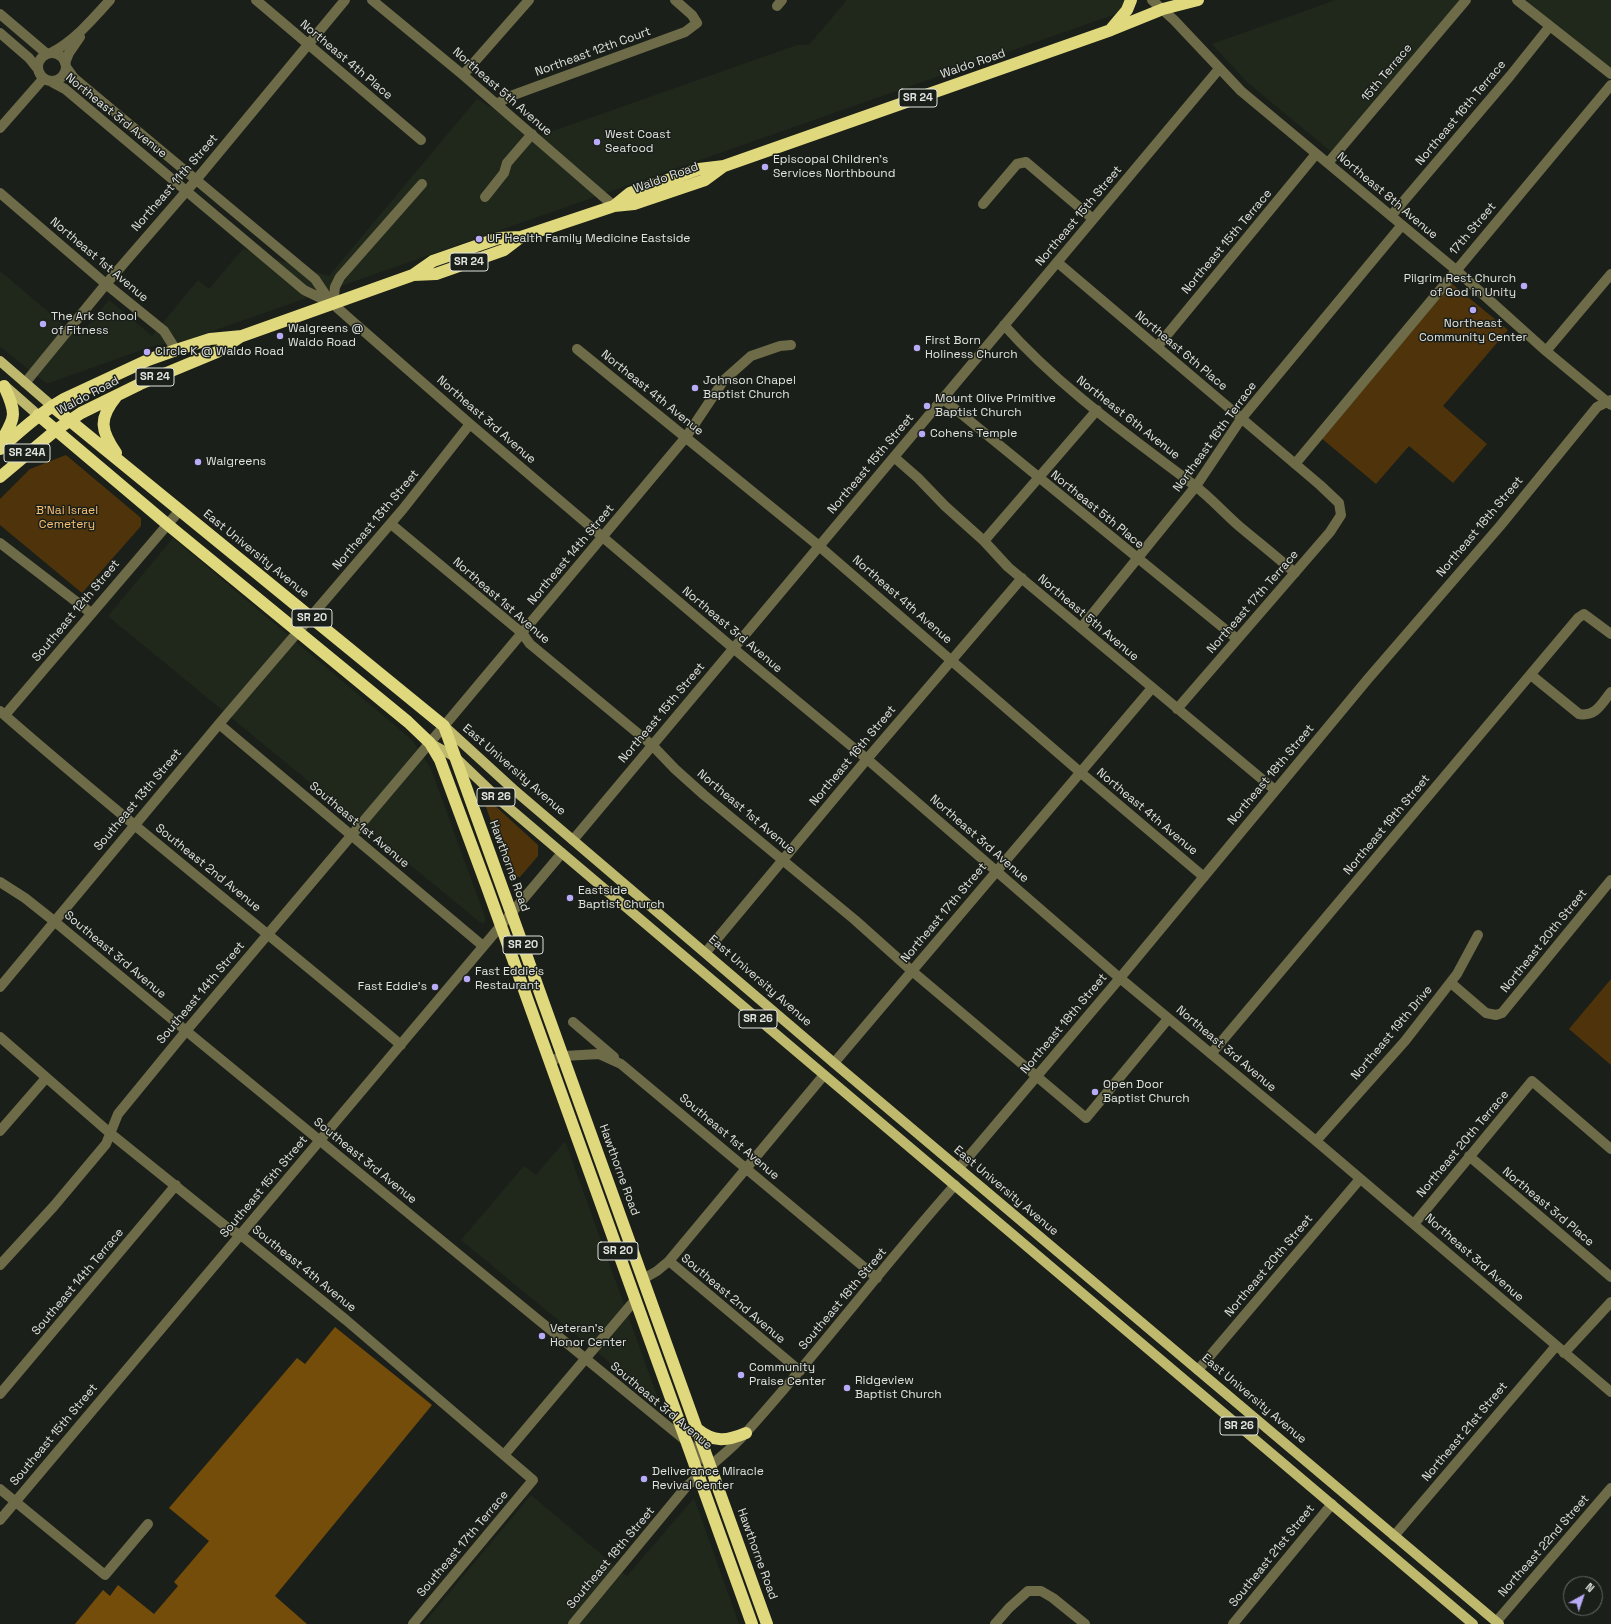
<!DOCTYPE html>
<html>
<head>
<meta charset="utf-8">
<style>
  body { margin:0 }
  #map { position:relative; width:1611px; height:1624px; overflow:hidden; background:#1b1f19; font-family:"Space Grotesk",sans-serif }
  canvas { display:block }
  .north { position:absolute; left:1563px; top:1576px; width:40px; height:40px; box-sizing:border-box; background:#1b1f19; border:1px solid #696d68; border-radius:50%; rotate:40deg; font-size:11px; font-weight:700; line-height:16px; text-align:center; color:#dfe2de }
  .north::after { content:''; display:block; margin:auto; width:14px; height:18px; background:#b8abf7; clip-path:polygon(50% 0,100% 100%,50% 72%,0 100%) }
</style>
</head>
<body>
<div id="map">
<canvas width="1611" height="1624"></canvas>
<div class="north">N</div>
</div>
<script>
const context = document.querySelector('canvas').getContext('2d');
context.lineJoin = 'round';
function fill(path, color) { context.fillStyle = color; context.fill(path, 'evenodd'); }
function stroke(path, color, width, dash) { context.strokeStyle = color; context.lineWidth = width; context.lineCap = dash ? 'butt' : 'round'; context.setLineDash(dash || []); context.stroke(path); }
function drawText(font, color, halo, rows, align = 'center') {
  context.font = font + ' "Space Grotesk",sans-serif'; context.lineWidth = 3; context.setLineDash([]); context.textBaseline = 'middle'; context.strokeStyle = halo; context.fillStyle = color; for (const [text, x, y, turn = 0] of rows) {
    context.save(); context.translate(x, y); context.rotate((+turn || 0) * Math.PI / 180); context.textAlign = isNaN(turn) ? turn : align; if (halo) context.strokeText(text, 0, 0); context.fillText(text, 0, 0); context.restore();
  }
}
fill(new Path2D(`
  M845,0H1126L1120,12L1113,15L187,340L153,346L49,383H46L24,366L0,346V271L78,337L109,300L152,336L198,280L209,289L243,249L329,276L477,99L539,136L797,45H809L846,1Z
  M1336,0H1463L1334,154L1248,83L1212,44Z
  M1526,0H1611V70L1596,59Z
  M173,538L412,740L431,769L486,920L482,924L108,616Z
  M565,1141L660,1404L461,1240L524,1166L536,1175Z
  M531,1495L627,1576L694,1498L739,1624H423Z`), '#20281c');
fill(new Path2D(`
  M1451,283L1508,330L1443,406L1487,444L1453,483L1409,446L1376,484L1320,437Z
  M66,455L141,518V526L82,593L0,525V499L30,469Z
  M481,793L538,845V856L520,877H511Z
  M1611,979V1065L1569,1029Z`), '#4f340b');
fill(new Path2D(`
  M335,1327L432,1405L275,1596L307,1624H75L103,1590L110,1596L118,1585L154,1614L178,1586L174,1582L209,1541L169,1508L297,1358L305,1364Z`), '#744d0a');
stroke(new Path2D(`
  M256,0L421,140
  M372,0L463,75L614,206
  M1152,0L1174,20L1241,91L1456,270L1546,351L1611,405
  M1517,0L1611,74
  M777,6L782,0
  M0,14L47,54
  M0,33L29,58L37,68
  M38 67a14 14 0 1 1 28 0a14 14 0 1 1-28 0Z
  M51,53C75,40 92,20 110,0
  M65,63L69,53L80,37
  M66,67L74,78L315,279L331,303
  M463,75L529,0
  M52,82L65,89L304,290L333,304L351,320L470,424L733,648L867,759L1115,974L1316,1141L1611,1392
  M497,104L508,97L685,32L697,23L692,15L675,0
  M0,128L43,79
  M1328,163L1466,0
  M0,193L106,284L164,331L176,350
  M485,197L504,173L507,163L532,134
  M983,204L1017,164L1026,162L1093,219
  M1391,216L1510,76L1550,26
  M1057,262L1320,485L1339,503L1341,515L1330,532L1177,709
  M333,304L335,287L340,277L422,184
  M1004,325C1059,387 1128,435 1194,485C1210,497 1224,513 1239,526C1258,542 1277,557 1295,573
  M1157,347L1316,154
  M577,349L819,546L1080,772L1204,877
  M1546,351L1611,274
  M25,383L106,284L196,180L345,0
  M943,399L1237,639
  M894,457L918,478L945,506L984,541L1008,567L1275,790
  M1295,464L1611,85
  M391,524L522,633L530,644L652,745L675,769L704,795L855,920L912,971L1086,1118L1168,1019
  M984,541L1097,410
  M0,543L91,613
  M1081,628L1196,486L1241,419L1402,225
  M1531,675L1579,714C1596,717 1601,704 1611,692
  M0,711C131,826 268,932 401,1045
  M5,715L180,510
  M219,724L483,946
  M573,840L1219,69
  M0,882L25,898L54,921L179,1025L686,1441L709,1464
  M706,952L867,759L1022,578
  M1451,983L1486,1013L1496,1015L1502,1013L1611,880
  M0,987L219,724L403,509L470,424
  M573,1022L614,1057
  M0,1037L111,1134L229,1229L241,1235L346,1320L533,1480L413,1624
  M1211,1054L1578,618L1584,614L1611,634
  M550,1061L564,1056L599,1054L621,1064L877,1278
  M834,1063L1152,688
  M0,1131L46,1078
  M1316,1141L1405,1041L1457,974L1478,935
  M1469,1156L1611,1277
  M959,1168L1120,978L1367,680L1500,526L1597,407L1611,400
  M1414,1224L1532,1081L1611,1149
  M669,1261L800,1371
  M0,1265L54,1206L106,1144L118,1114L186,1031L444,726L686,437L724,380L751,356L780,346L791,345
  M643,1279L657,1271L669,1261L824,1075
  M1564,1353L1611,1302
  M1198,1370L1360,1179
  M0,1394L176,1185
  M504,1455L635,1300
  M0,1489L105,1575L148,1524
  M0,1520L562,853
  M1394,1536L1556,1346
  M1496,1622L1611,1488
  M573,1624L686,1487C704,1470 724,1456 741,1438C815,1357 881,1268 955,1185
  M995,1624L1009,1608L1028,1591H1041L1053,1598L1085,1624
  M1233,1624L1332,1504`), '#6d6b48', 10);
stroke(new Path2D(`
  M0,361L52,406
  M5,386L38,415
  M444,726L513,789L834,1063L1499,1624
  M430,743L455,757L502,802L562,853L1473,1624`), '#bfb96e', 10);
stroke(new Path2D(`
  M1111,29L1127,10L1131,0
  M614,206L630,193L699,169L724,166L1111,30L1163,9L1198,0
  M413,275L436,274L504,250L521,237
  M116,397C98,419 101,431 116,453
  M52,406L444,726L767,1624
  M38,415L167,524L408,722L430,743L440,760L487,887L752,1624
  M0,443C16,417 17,414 4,386
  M0,449C20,431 40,413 64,399L148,360L176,350L210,339L242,336L413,275L433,261L499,238L521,237L614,206L634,204L705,180L724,166
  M0,477L56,430L81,413L140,384L217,352L240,337
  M697,1429C714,1443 727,1441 746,1433`), '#e0d87c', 12);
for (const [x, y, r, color] of [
  [597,142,4,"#b8abf7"],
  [765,167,4,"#b8abf7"],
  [479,239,4,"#b8abf7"],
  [1524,286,4,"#b8abf7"],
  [1473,310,4,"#b8abf7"],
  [43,324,4,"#b8abf7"],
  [280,336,4,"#b8abf7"],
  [917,348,4,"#b8abf7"],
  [147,352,4,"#b8abf7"],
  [695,388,4,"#b8abf7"],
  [927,406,4,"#b8abf7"],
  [922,434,4,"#b8abf7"],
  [198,462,4,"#b8abf7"],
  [570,898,4,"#b8abf7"],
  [467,979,4,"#b8abf7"],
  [435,987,4,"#b8abf7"],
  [1095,1092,4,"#b8abf7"],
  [542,1336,4,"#b8abf7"],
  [741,1375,4,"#b8abf7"],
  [847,1388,4,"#b8abf7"],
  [644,1479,4,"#b8abf7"]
]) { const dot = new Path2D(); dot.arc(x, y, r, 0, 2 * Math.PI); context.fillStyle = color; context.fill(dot); stroke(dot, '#1b1f19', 1.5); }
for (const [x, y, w] of [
  [918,98,38],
  [469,262,38],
  [155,377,38],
  [27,453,46],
  [312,618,40],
  [496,797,38],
  [523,945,40],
  [758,1019,38],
  [618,1251,40],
  [1239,1426,38]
]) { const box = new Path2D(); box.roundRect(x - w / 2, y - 9, w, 18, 3); context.fillStyle = '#1b1f19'; context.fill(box); stroke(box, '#dfe2de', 1); }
drawText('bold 11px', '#dfe2de', null, [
  ["SR 24",918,98],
  ["SR 24",469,262],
  ["SR 24",155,377],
  ["SR 24A",27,453],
  ["SR 20",312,618],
  ["SR 26",496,797],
  ["SR 20",523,945],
  ["SR 26",758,1019],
  ["SR 20",618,1251],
  ["SR 26",1239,1426]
]);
drawText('12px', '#dfe2de', '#1b1f19', [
  ["Northeast 12th Court",593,52,-20],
  ["Northeast 4th Place",346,60,40],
  ["Waldo Road",973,64,-19],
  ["15th Terrace",1387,73,-50],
  ["Northeast 5th Avenue",502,92,41],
  ["Northeast 16th Terrace",1461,113,-50],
  ["Northeast 3rd Avenue",116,116,39],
  ["Waldo Road",666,178,-20],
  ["Northeast 11th Street",175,183,-49],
  ["Northeast 8th Avenue",1387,196,40],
  ["Northeast 15th Street",1079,216,-50],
  ["17th Street",1473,229,-50],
  ["Northeast 15th Terrace",1227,242,-50],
  ["Northeast 1st Avenue",99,260,40],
  ["Northeast 6th Place",1181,351,40],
  ["Northeast 4th Avenue",652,393,39],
  ["Waldo Road",88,396,-28],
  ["Northeast 6th Avenue",1128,418,38],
  ["Northeast 3rd Avenue",486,420,41],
  ["Northeast 16th Terrace",1215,437,-54],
  ["Northeast 15th Street",871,464,-50],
  ["Northeast 5th Place",1097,510,39],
  ["Northeast 13th Street",376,520,-50],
  ["Northeast 18th Street",1480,527,-50],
  ["East University Avenue",256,554,39],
  ["Northeast 14th Street",571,555,-50],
  ["Northeast 4th Avenue",902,600,41],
  ["Northeast 1st Avenue",501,601,41],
  ["Northeast 17th Terrace",1253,602,-49],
  ["Southeast 12th Street",76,611,-50],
  ["Northeast 5th Avenue",1088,618,40],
  ["Northeast 3rd Avenue",732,630,40],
  ["Northeast 15th Street",662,713,-50],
  ["Northeast 16th Street",853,756,-50],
  ["East University Avenue",514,770,41],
  ["Northeast 18th Street",1271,775,-50],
  ["Southeast 13th Street",138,800,-50],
  ["Northeast 1st Avenue",746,812,40],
  ["Northeast 4th Avenue",1147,812,40],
  ["Southeast 1st Avenue",359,825,40],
  ["Northeast 19th Street",1387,825,-50],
  ["Northeast 3rd Avenue",979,839,41],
  ["Hawthorne Road",509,866,70],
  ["Southeast 2nd Avenue",208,868,39],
  ["Northeast 17th Street",944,913,-50],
  ["Northeast 20th Street",1544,941,-51],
  ["Southeast 3rd Avenue",115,955,40],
  ["East University Avenue",760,981,41],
  ["Southeast 14th Street",201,993,-50],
  ["Northeast 18th Street",1064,1024,-50],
  ["Northeast 19th Drive",1392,1033,-50],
  ["Northeast 3rd Avenue",1226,1049,40],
  ["Southeast 1st Avenue",729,1137,40],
  ["Northeast 20th Terrace",1463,1144,-50],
  ["Southeast 3rd Avenue",365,1161,39],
  ["Hawthorne Road",619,1170,70],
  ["Southeast 15th Street",264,1187,-50],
  ["East University Avenue",1006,1191,40],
  ["Northeast 3rd Place",1548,1207,40],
  ["Northeast 3rd Avenue",1474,1258,41],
  ["Northeast 20th Street",1269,1266,-50],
  ["Southeast 4th Avenue",304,1269,39],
  ["Southeast 14th Terrace",78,1282,-50],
  ["Southeast 2nd Avenue",733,1299,40],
  ["Southeast 18th Street",843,1299,-50],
  ["East University Avenue",1254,1399,40],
  ["Southeast 3rd Avenue",661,1406,40],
  ["Northeast 21st Street",1465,1432,-50],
  ["Southeast 15th Street",54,1435,-50],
  ["Southeast 17th Terrace",463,1544,-50],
  ["Northeast 22nd Street",1544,1546,-49],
  ["Hawthorne Road",757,1554,70],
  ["Southeast 21st Street",1272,1556,-51],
  ["Southeast 18th Street",611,1558,-50]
]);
drawText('12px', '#dfe2de', '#1b1f19', [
  ["West Coast",605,135],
  ["Seafood",605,149],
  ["Episcopal Children's",773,160],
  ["Services Northbound",773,174],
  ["UF Health Family Medicine Eastside",487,239],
  ["Pilgrim Rest Church",1516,279,"right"],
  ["of God in Unity",1516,293,"right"],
  ["The Ark School",51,317],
  ["of Fitness",51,331],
  ["Northeast",1473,324,"center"],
  ["Community Center",1473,338,"center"],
  ["Walgreens @",288,329],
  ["Waldo Road",288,343],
  ["First Born",925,341],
  ["Holiness Church",925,355],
  ["Circle K @ Waldo Road",155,352],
  ["Johnson Chapel",703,381],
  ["Baptist Church",703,395],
  ["Mount Olive Primitive",935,399],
  ["Baptist Church",935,413],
  ["Cohens Temple",930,434],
  ["Walgreens",206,462],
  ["Eastside",578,891],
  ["Baptist Church",578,905],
  ["Fast Eddie's",475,972],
  ["Restaurant",475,986],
  ["Fast Eddie's",427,987,"right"],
  ["Open Door",1103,1085],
  ["Baptist Church",1103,1099],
  ["Veteran's",550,1329],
  ["Honor Center",550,1343],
  ["Community",749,1368],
  ["Praise Center",749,1382],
  ["Ridgeview",855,1381],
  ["Baptist Church",855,1395],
  ["Deliverance Miracle",652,1472],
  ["Revival Center",652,1486]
], 'left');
drawText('12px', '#fac174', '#1b1f19', [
  ["B’Nai Israel",67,511],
  ["Cemetery",67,525]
]);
</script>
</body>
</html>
